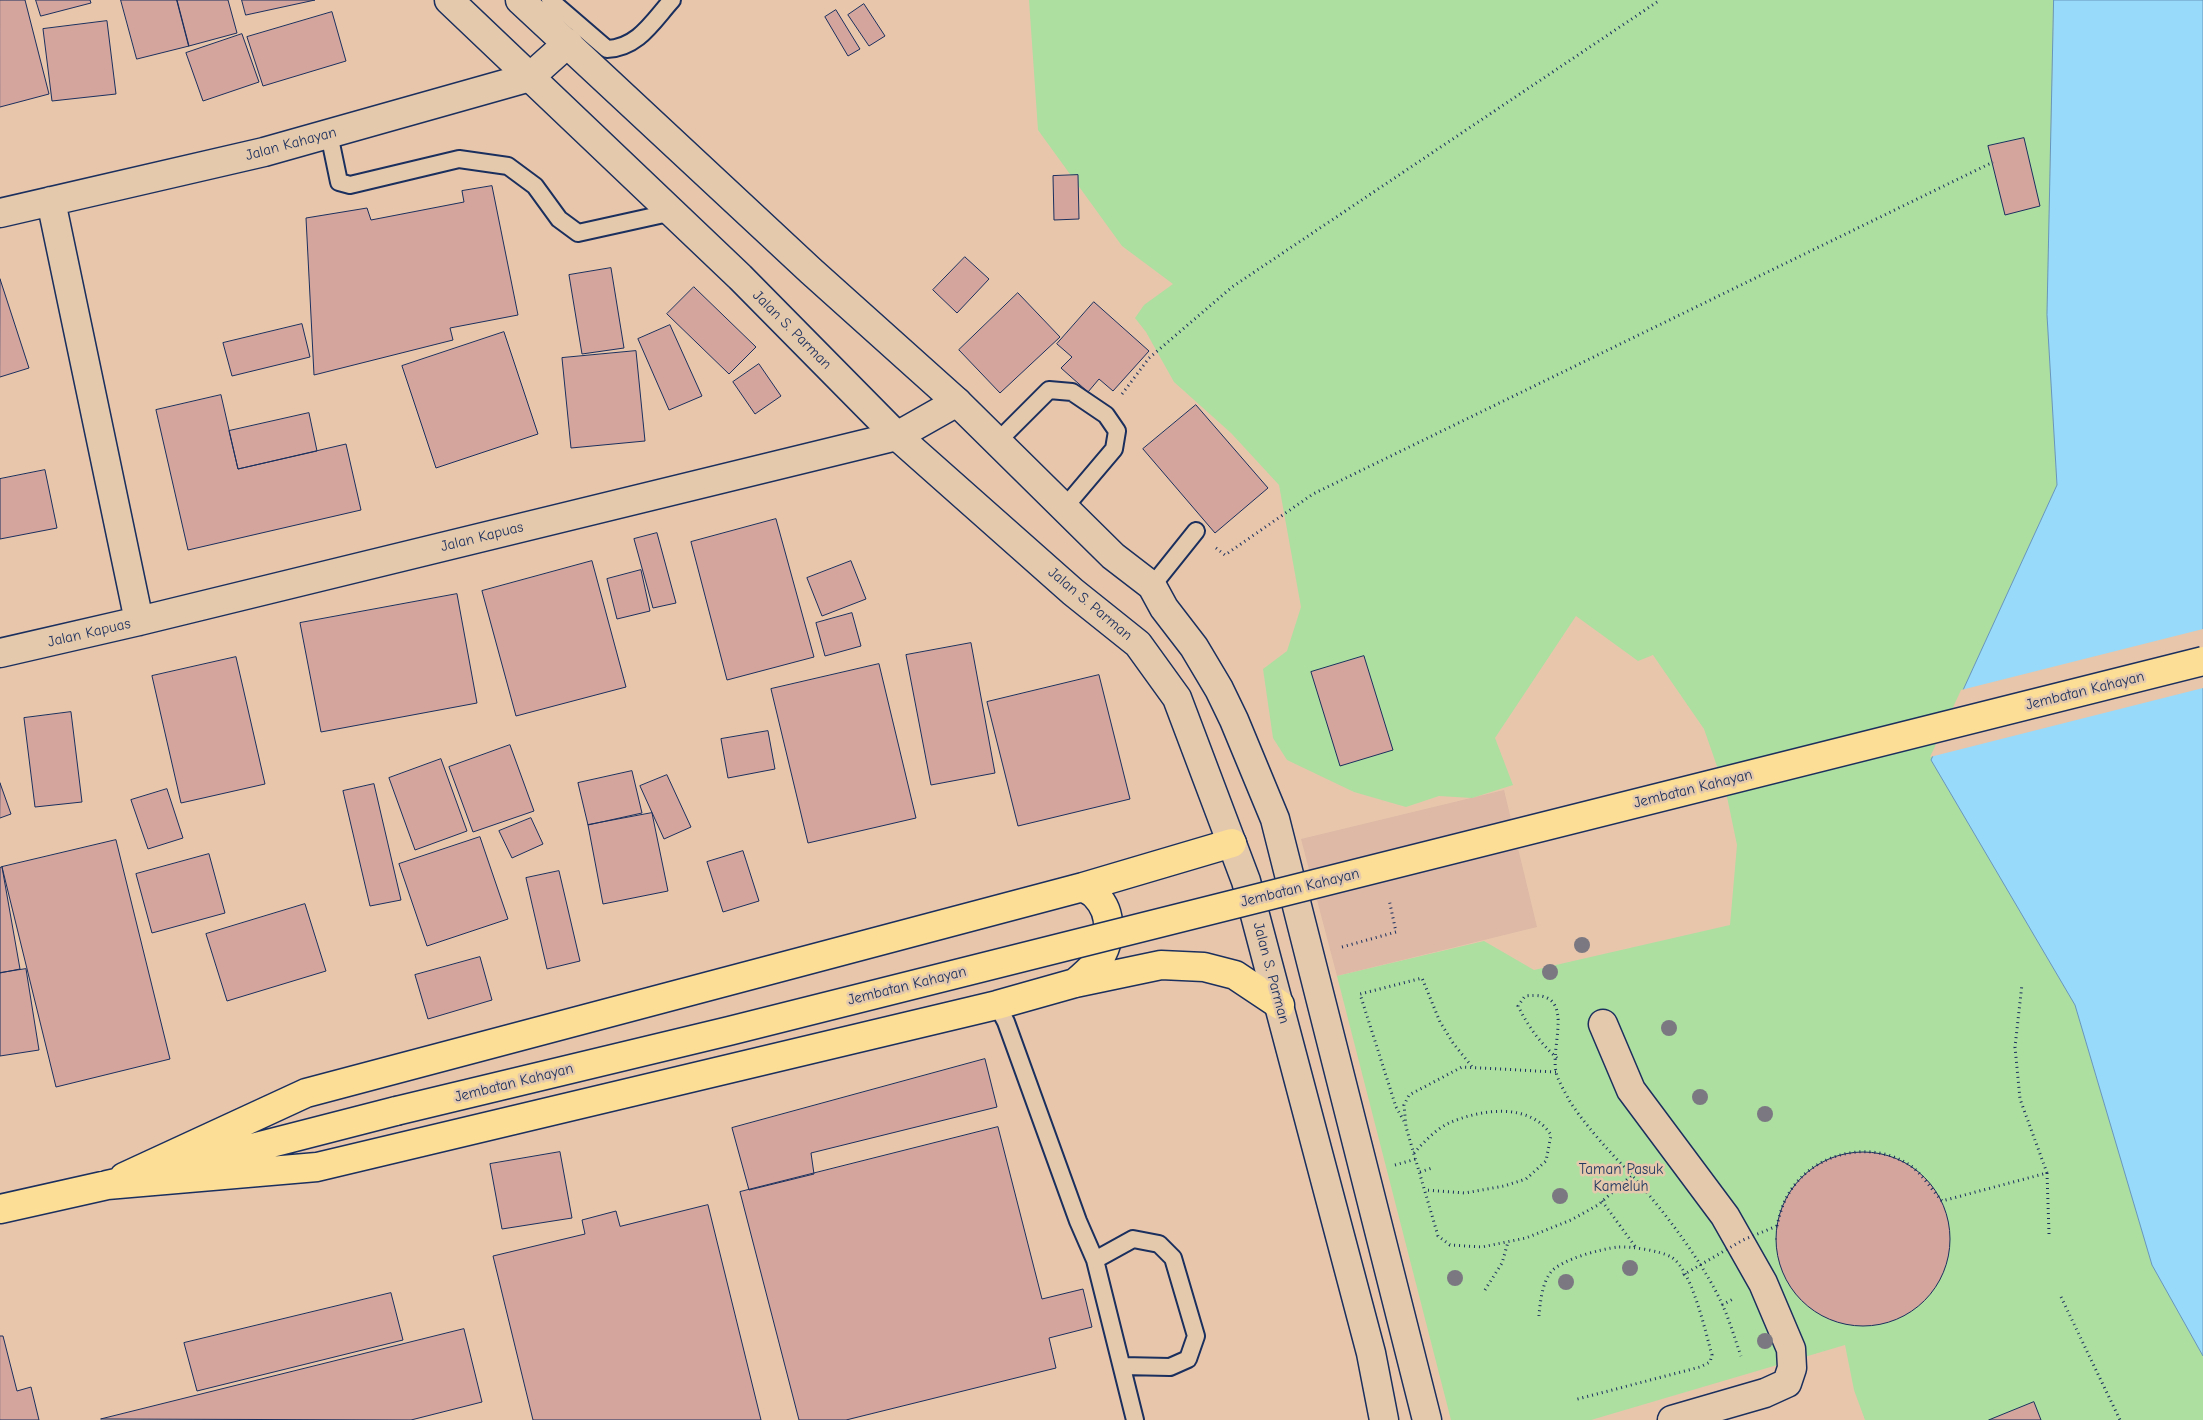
<!DOCTYPE html>
<html>
<head>
<meta charset="utf-8">
<style>
  body { margin:0 }
  canvas { display:block; background:#e7c6ab }
</style>
</head>
<body>
<canvas width="2203" height="1420"></canvas>
<script>
const context = document.querySelector('canvas').getContext('2d');
context.lineJoin = 'round';
function fill(path, color) { context.fillStyle = color; context.fill(path, 'evenodd'); }
function stroke(path, color, width, dash) { context.strokeStyle = color; context.lineWidth = width; context.lineCap = dash ? 'butt' : 'round'; context.setLineDash(dash || []); context.stroke(path); }
function drawText(font, color, halo, rows, align = 'center') {
  context.font = font + ' "Comic Neue",sans-serif'; context.lineWidth = 5; context.setLineDash([]); context.textBaseline = 'middle'; context.strokeStyle = halo; context.fillStyle = color; for (const [text, x, y, turn = 0] of rows) {
    context.save(); context.translate(x, y); context.rotate((+turn || 0) * Math.PI / 180); context.textAlign = isNaN(turn) ? turn : align; if (halo) context.strokeText(text, 0, 0); context.fillText(text, 0, 0); context.restore();
  }
}
fill(new Path2D(`
  M1504,790L1537,927L1337,976L1301,839Z`), '#ddb9a6');
fill(new Path2D(`
  M1029,0H2054L2047,315L2057,485L1931,760L2075,1005L2152,1265L2203,1356V1420H1865L1854,1390L1845,1345L1591,1420H1451L1337,976L1484,941L1534,970L1730,925L1737,845L1726,792L1704,729L1653,655L1638,661L1576,616L1495,738L1513,785L1472,798L1439,796L1406,807L1354,792L1287,760L1273,738L1263,669L1287,651L1301,607L1279,485L1231,433L1174,382L1146,332L1135,318L1144,305L1173,284L1122,246L1038,130Z`), '#addfa1');
const water = new Path2D(`
  M2054,0H2203V1356L2152,1265L2075,1005L1931,760L2057,485L2047,315Z`);
fill(water, '#98dafa');
stroke(water, '#6696bc', 1);
fill(new Path2D(`
  M2203,629V688L1930,757L1961,690Z`), '#e7c6ab');
const building = new Path2D(`
  M0,0H25L49,94L0,107Z
  M36,0H90L91,3L41,16Z
  M121,0H177L189,46L137,59Z
  M177,0H228L237,33L189,46Z
  M242,0H315L246,15Z
  M864,4L885,36L869,46L848,15Z
  M836,10L860,49L848,56L825,17Z
  M332,12L346,61L263,86L247,37Z
  M107,21L116,94L52,101L43,29Z
  M242,34L259,82L203,101L186,53Z
  M2024,138L2040,206L2005,215L1988,146Z
  M1078,175L1079,219L1054,220L1053,176Z
  M492,186L518,315L450,328L453,340L314,375L306,218L367,208L371,220L464,202L462,191Z
  M965,257L989,279L957,313L933,290Z
  M611,268L624,348L582,354L569,275Z
  M0,279L29,368L0,377Z
  M694,287L756,347L729,374L667,314Z
  M1018,293L1060,337L1000,393L959,350Z
  M1094,302L1149,351L1113,391L1099,379L1088,392L1061,368L1072,357L1057,344Z
  M302,324L310,357L232,376L223,343Z
  M670,325L702,396L669,410L638,339Z
  M504,332L538,434L436,468L402,366Z
  M636,351L645,441L571,448L562,358Z
  M759,364L781,396L755,414L733,382Z
  M221,395L238,469L346,444L361,510L188,550L156,410Z
  M1196,405L1268,488L1215,533L1143,449Z
  M309,413L317,451L238,469L229,431Z
  M45,470L57,528L0,539V479Z
  M776,519L814,657L727,680L691,542Z
  M657,533L676,603L653,608L634,539Z
  M592,561L626,687L516,716L482,591Z
  M851,561L866,599L822,616L807,578Z
  M641,570L650,611L617,619L607,579Z
  M457,594L477,703L321,732L300,623Z
  M852,613L861,646L825,656L816,623Z
  M971,643L995,773L931,785L906,655Z
  M1364,656L1393,750L1340,766L1311,672Z
  M236,657L265,784L181,803L152,676Z
  M879,664L916,818L808,843L771,689Z
  M1099,675L1130,799L1018,826L987,702Z
  M71,712L82,802L35,807L24,718Z
  M768,731L775,769L728,778L721,739Z
  M510,745L534,811L473,832L449,767Z
  M441,759L467,831L415,850L389,778Z
  M632,771L642,813L588,825L578,783Z
  M667,775L691,827L664,839L640,786Z
  M0,783L11,814L0,818Z
  M374,784L401,900L370,906L343,791Z
  M167,789L183,838L148,849L131,800Z
  M652,813L668,891L603,904L588,825Z
  M531,818L543,844L512,858L499,831Z
  M480,837L508,919L427,946L399,864Z
  M116,840L170,1059L56,1087L2,867Z
  M743,851L759,901L723,912L707,862Z
  M209,854L225,913L152,933L136,874Z
  M2,867L20,969L0,973V868Z
  M559,871L580,961L547,969L526,878Z
  M305,904L326,971L227,1001L206,934Z
  M480,957L492,1000L428,1019L415,975Z
  M26,969L39,1050L0,1056V973Z
  M985,1059L997,1107L811,1153L814,1174L749,1190L732,1128Z
  M998,1127L1042,1299L1083,1289L1092,1327L1049,1338L1056,1368L846,1420H799L740,1192Z
  M560,1152L572,1218L502,1229L490,1164Z
  M1776 1239a87 87 0 1 1 174 0a87 87 0 1 1-174 0Z
  M708,1205L761,1420H533L493,1256L585,1234L582,1220L616,1211L620,1226Z
  M391,1293L403,1340L197,1391L184,1343Z
  M464,1329L482,1402L411,1420L101,1419Z
  M0,1336H3L17,1391L31,1387L39,1420H0Z
  M2034,1402L2041,1420H1989Z`);
fill(building, '#d3a59d');
stroke(building, '#1b2f5e', 1);
const lane = new Path2D(`
  M550,0L607,49C638,48 653,21 672,0
  M329,134L339,182L350,185L459,159L508,166L535,186L559,219L578,233L673,212
  M998,441L1049,390L1072,392L1106,415L1117,431L1114,449L1064,508
  M1152,586L1196,531
  M997,1005L1006,1022L1078,1221L1095,1260L1135,1420
  M1095,1260L1133,1239L1159,1244L1173,1258L1196,1336L1188,1359L1170,1367L1122,1366`);
const street = new Path2D(`
  M51,201L139,621
  M0,213L264,152L530,77L568,43
  M0,653L139,621L897,436L957,402
  M1603,1024L1631,1090L1725,1216L1763,1283L1791,1349L1792,1368L1787,1383L1765,1393L1672,1420`);
const secondary = new Path2D(`
  M449,0L740,277L897,436L1073,592L1138,644L1177,698L1246,881L1371,1353L1384,1420
  M520,0L811,271L957,402L1113,556L1152,586L1164,608L1194,647L1219,689L1234,720L1275,819L1427,1420`);
const highway = new Path2D(`
  M1075,983C1082,977 1089,971 1095,964C1111,946 1114,914 1096,896C1093,892 1087,890 1083,887
  M186,1165L396,1111
  M124,1177L306,1093L1083,887L1232,843
  M107,1185L317,1167L997,1005L1075,983L1161,965L1204,967L1235,975L1280,1005
  M0,1209L125,1181`);
stroke(lane, '#1b2f5e', 20);
stroke(street, '#1b2f5e', 31);
stroke(secondary, '#1b2f5e', 31);
stroke(highway, '#1b2f5e', 31);
stroke(new Path2D(`
  M1122,394L1149,358L1232,287L1660,0
  M1216,548L1225,555L1313,494L1993,162
  M1342,947L1396,932L1389,899
  M1557,1058C1540,1043 1528,1026 1518,1006L1525,996C1578,989 1550,1043 1556,1072C1558,1081 1565,1092 1569,1100C1592,1136 1622,1163 1649,1195C1675,1226 1707,1270 1723,1306C1730,1322 1735,1339 1741,1356
  M1556,1072L1462,1067L1409,1095L1404,1105L1406,1127L1438,1236L1450,1245L1482,1247L1526,1238L1571,1220L1598,1205L1631,1176
  M1404,1121L1396,1107L1360,994L1422,978L1440,1022L1453,1043L1473,1068
  M1414,1153C1424,1142 1436,1129 1449,1123C1481,1109 1530,1102 1551,1135L1546,1161L1526,1179L1504,1186L1465,1193L1425,1190
  M1395,1165L1416,1159
  M1420,1172L1432,1168
  M2047,1173L2049,1234
  M1602,1201L1637,1249
  M1777,1226C1780,1212 1784,1199 1793,1187C1819,1151 1874,1140 1911,1166C1922,1174 1932,1190 1942,1201L2047,1173L2020,1099L2015,1047L2022,984
  M1485,1290L1502,1263L1508,1242
  M2061,1297L2120,1420
  M1722,1305L1735,1298
  M1539,1316C1540,1303 1542,1283 1551,1272C1562,1259 1601,1249 1618,1247C1630,1246 1661,1251 1671,1257C1692,1269 1705,1331 1712,1355L1710,1362L1700,1367L1574,1400`), '#1b2f5e', 3, [1, 4]);
stroke(lane, '#e4c9ac', 16);
stroke(street, '#e4c9ac', 28);
stroke(secondary, '#e4c9ac', 28);
stroke(highway, '#fcde96', 28);
const highwayBridge = new Path2D(`
  M396,1111L729,1031L2203,661`);
stroke(highwayBridge, '#1b2f5e', 31, []);
stroke(new Path2D(`
  M1683,1275L1743,1240L1777,1226`), '#1b2f5e', 3, [1, 4]);
stroke(highwayBridge, '#fcde96', 28);
context.fillStyle = '#7b7882';
for (const [x, y] of [
  [1582,945],
  [1550,972],
  [1669,1028],
  [1700,1097],
  [1765,1114],
  [1560,1196],
  [1630,1268],
  [1455,1278],
  [1566,1282],
  [1765,1341]
]) { context.beginPath(); context.arc(x, y, 8, 0, 2 * Math.PI); context.fill(); }
drawText('15px', '#1b2f5e', '#e4c9ac', [
  ["Jalan Kahayan",291,144,-15],
  ["Jalan S. Parman",792,330,45],
  ["Jalan Kapuas",482,537,-14],
  ["Jalan S. Parman",1090,604,40],
  ["Jalan Kapuas",89,633,-13],
  ["Jembatan Kahayan",2085,691,-14],
  ["Jembatan Kahayan",1693,789,-14],
  ["Jembatan Kahayan",1300,888,-14],
  ["Jalan S. Parman",1271,973,75],
  ["Jembatan Kahayan",907,986,-14],
  ["Jembatan Kahayan",514,1083,-14]
]);
drawText('15px', '#223861', '#e4c9ac', [
  ["Taman Pasuk",1621,1170],
  ["Kameluh",1621,1187]
]);
</script>
</body>
</html>
